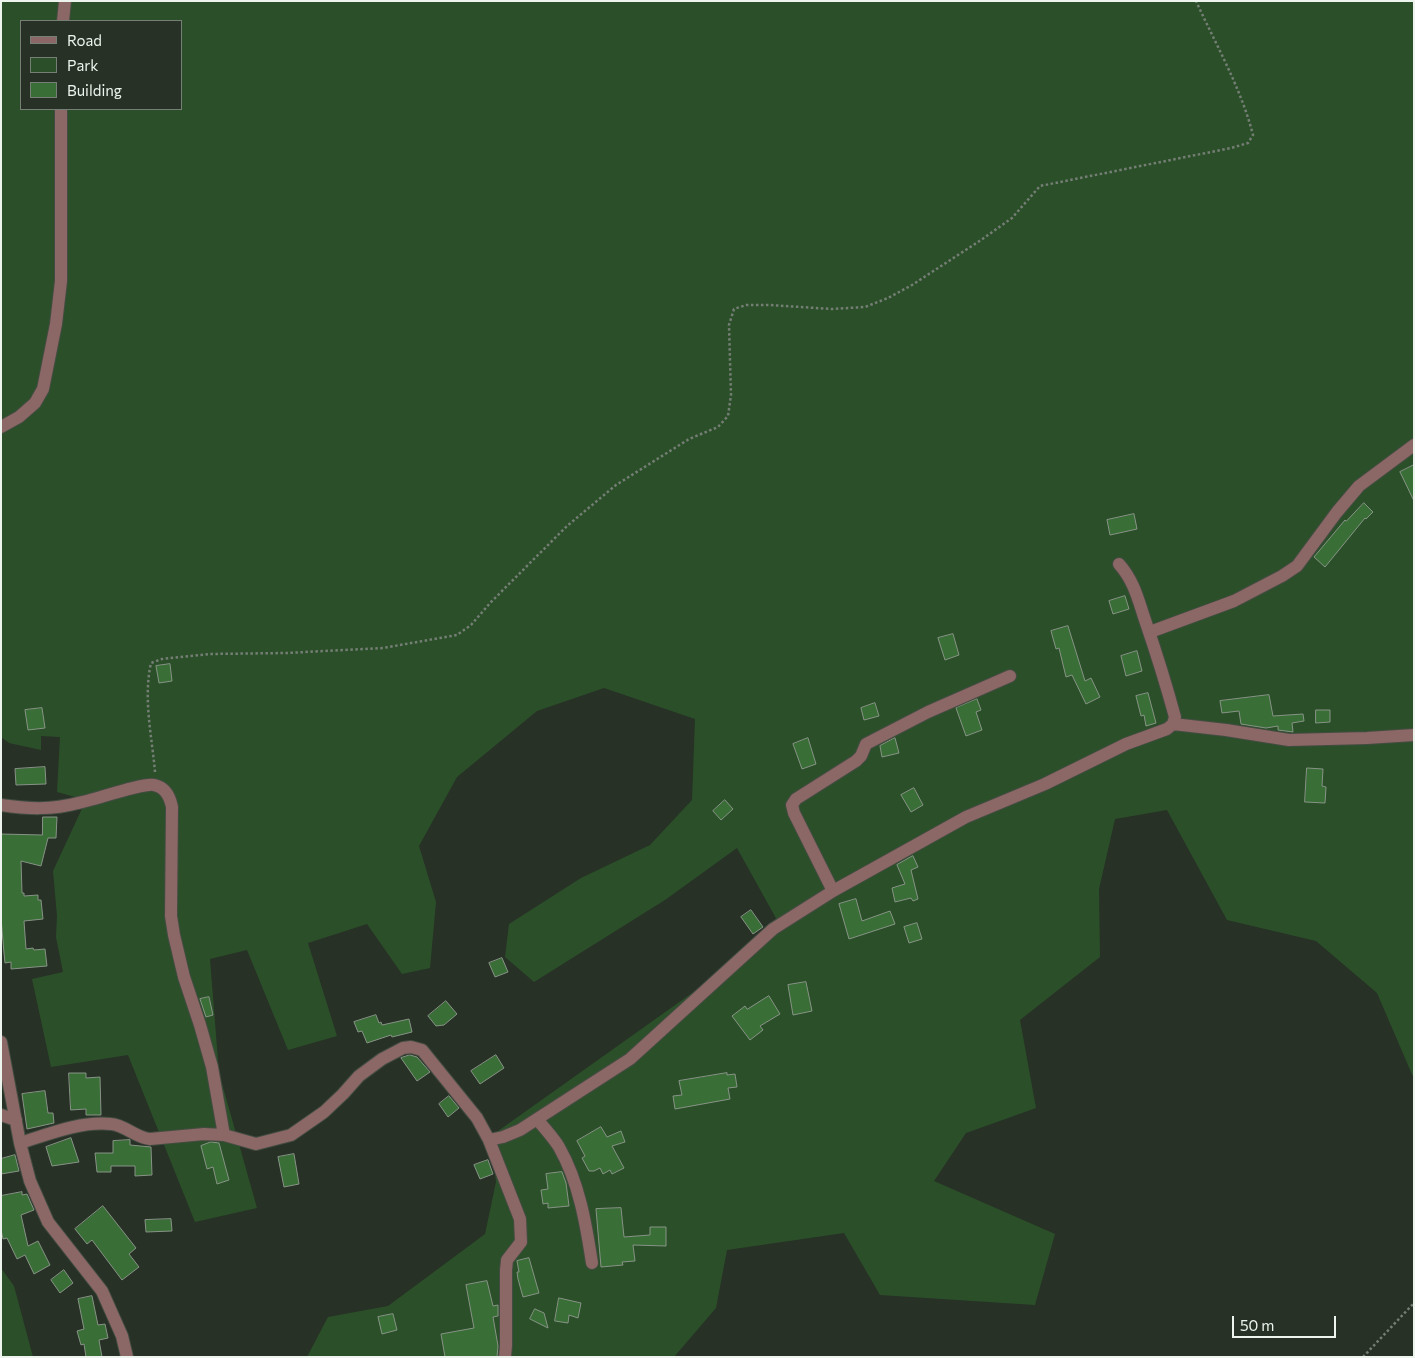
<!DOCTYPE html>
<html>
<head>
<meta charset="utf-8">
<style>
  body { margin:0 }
  #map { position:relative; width:1415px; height:1358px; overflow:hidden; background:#273126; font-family:Commissioner,sans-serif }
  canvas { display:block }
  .frame { position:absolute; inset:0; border:2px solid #edf4ed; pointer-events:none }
  .legend { position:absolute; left:20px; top:20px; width:162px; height:90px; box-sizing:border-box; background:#273126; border:1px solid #767f76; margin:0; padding:6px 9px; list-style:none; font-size:15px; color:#edf4ed }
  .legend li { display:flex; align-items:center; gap:10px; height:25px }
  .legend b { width:25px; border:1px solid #767f76 }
  .scale { position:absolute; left:1232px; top:1316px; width:104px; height:22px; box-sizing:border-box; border:2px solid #edf4ed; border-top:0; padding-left:6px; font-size:15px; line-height:18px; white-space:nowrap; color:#edf4ed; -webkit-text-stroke:4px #273126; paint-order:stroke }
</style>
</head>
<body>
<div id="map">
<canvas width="1415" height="1358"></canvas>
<div class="frame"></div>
<ul class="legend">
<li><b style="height:6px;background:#8b6765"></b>Road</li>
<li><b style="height:14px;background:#2b5029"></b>Park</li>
<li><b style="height:14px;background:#3a6e37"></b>Building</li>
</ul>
<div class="scale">50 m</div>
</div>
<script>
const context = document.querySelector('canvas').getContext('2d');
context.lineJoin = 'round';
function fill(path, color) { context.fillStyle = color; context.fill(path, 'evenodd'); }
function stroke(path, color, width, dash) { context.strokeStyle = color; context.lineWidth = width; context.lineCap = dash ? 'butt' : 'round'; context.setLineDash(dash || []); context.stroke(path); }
fill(new Path2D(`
  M1,1H1414V1079L1377,993L1316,941L1227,920L1167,810L1115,819L1099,889L1100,957L1020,1020L1036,1108L966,1133L934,1181L1055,1234L1035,1305L880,1295L844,1233L727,1250L716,1308L674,1357H307L328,1317L388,1306L485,1234L496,1182L491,1136L782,929L737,848L665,900L534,982L505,957L509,924L581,878L650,845L692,800L695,719L604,688L537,711L457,777L419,846L436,902L430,968L402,974L367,924L308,943L337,1036L288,1050L247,950L210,959L219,1073L257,1208L195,1222L128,1055L51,1067L32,979L63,972L56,937L57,916L53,871L86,800L57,792L60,737L41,736V750L9,743L1,737ZM21,21H181V109H21Z
  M1,1268L14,1286L33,1357H1Z`), '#2b5029');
const building = new Path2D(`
  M1414,465V501L1400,472Z
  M1364,503L1373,512L1366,519L1365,518L1325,567L1314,557L1345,520L1346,521Z
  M1134,514L1137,529L1110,535L1107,520Z
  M1125,596L1129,609L1113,614L1109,601Z
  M1068,626L1085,681L1091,678L1100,697L1086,704L1072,675L1066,677L1059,648L1056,649L1051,631Z
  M953,634L959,655L945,660L938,638Z
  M1137,651L1142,671L1126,676L1121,656Z
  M170,664L172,681L159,683L156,666Z
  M1148,693L1156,723L1146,726L1144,715L1141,716L1136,696Z
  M1269,695L1273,716L1303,714L1304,721L1292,723L1293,732L1278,730V726L1266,728L1241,724L1239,711L1222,713L1220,701Z
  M977,699L981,710L976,712L982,730L966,736L956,708Z
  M875,703L879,716L864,720L861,708Z
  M42,708L45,728L28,730L25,710Z
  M1316,710H1330V722L1316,723Z
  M808,738L816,764L802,769L793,744Z
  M895,738L899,753L882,757L880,746Z
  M45,767L46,784L16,785L15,769Z
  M1307,768L1323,769L1322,786L1326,787L1325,803L1305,802Z
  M914,788L923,805L911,812L901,795Z
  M725,800L733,809L721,820L713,811Z
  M43,817H57L56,838H48L41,866L21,861L22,893H24V896L38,895V900H41L43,919L24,921L26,949L33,948L34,950L45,949L47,966L11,969V962L5,963L4,953L1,918V834L42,835Z
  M913,856L918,867L911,870L918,899L913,901L911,898L895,902L892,888L905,884L897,865Z
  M856,899L862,921L890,911L895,924L849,939L839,904Z
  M751,910L763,927L753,934L741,917Z
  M917,923L922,939L909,943L904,927Z
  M502,958L508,972L495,977L489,963Z
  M806,982L812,1011L793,1015L788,985Z
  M769,996L780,1014L760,1026L763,1030L750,1040L732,1016L745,1006L747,1009Z
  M209,997L213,1015L206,1017L200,999Z
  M446,1001L457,1014L444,1025L436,1026L428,1016Z
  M376,1015L379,1023L381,1022L382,1025L409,1019L412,1032L392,1037L391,1035L367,1043L362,1031L358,1032L354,1022Z
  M410,1055L417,1057L430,1072L417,1081L401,1058Z
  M496,1055L504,1068L480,1084L471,1071Z
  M69,1073H86V1078L100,1077L101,1115H86V1109L71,1110Z
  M727,1073V1075L735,1074L737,1087L728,1088L730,1099L675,1109L673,1096L682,1095L679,1081Z
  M45,1091L48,1113H53L54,1123L27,1129L22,1094Z
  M449,1096L459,1108L448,1117L439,1104Z
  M601,1127L607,1137L621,1131L625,1142L612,1146L624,1168L612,1174L610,1170L603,1174L600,1168L594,1171H589L582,1158L585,1156L577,1141Z
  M71,1138L79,1162L52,1166L46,1147Z
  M130,1140V1145L151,1147L152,1175L135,1176V1166H111V1172H97L95,1153H113V1141Z
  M211,1142L219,1143L229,1180L217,1184L213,1167L207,1169L201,1146Z
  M294,1154L299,1184L284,1187L278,1157Z
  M15,1155L19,1171L1,1174V1159Z
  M488,1160L493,1174L480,1179L474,1165Z
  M562,1172L566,1183L569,1206L548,1208V1203L543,1204L541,1190L548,1189L546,1174Z
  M22,1192V1195L27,1194L34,1210L21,1215L28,1246L38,1241L50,1265L34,1274L25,1255L17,1259L7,1238L3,1239L1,1230V1196Z
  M103,1206L136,1248L129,1254L139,1267L122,1280L92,1240L87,1244L75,1229Z
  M621,1208L624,1237L650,1235V1227H666V1246L633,1245L635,1261L622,1262L623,1265L601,1267L596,1209Z
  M171,1219L172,1231L146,1232L145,1220Z
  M529,1258L539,1293L523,1297L518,1279L517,1272H519L517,1261Z
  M64,1270L73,1283L60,1293L51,1280Z
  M487,1281L493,1306L498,1305V1316L493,1317L498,1346L497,1357H445L441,1334L474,1328L466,1285Z
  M92,1296L98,1325L105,1324L108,1338L99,1340L102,1357H86L84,1344L81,1345L77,1331L84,1329L78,1299Z
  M559,1298L581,1303L578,1318L569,1315L568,1323L555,1321Z
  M535,1309L544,1313L548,1328L530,1319Z
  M393,1314L397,1330L382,1334L378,1317Z`);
fill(building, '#3a6e37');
stroke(building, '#879386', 1);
const minor = new Path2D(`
  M63,21L65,1
  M1,427L19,417L35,403L43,389L56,324L61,281V109
  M1150,632L1234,601L1282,576L1297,566L1337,512L1359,486L1414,445
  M1173,724L1226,730L1289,740L1367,738L1414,735
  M1,805C28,809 52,810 78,803C94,800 142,783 154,785C165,787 170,797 172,807L171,916L174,935L184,977L200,1025L212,1067L224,1135
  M833,891L794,813L792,805L796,799L856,761L861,756L866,744L928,712L1010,676
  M1,1042L20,1143L30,1181L48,1222L102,1291L122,1336L127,1357
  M1,1115L16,1120
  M537,1119C544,1128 553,1137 559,1147C579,1182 586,1224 592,1263
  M489,1140L503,1137L520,1130L630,1059L773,929L833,891L966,817L1045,784L1126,744L1167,729L1173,724L1175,717C1166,684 1156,652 1145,620C1138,599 1134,581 1119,564
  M20,1143C49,1134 80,1121 111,1124C125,1125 136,1138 150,1139L204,1134L224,1135L256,1144L291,1135L324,1112L343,1094L359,1076L382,1059L403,1048L411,1047L422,1050L477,1118L489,1140L520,1219L521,1242L507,1260L506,1270V1346L505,1357`);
stroke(minor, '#434c42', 14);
stroke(new Path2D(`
  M155,772C152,737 143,698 151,663L162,659L210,654L286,653L383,648L457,635L471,625L491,602L567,526L616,485L689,439L718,427L728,416L731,395L729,325L734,309L746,305H769L832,309L865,307L888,298L912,285L981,240L1012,218L1040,186L1231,148L1248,143L1253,135C1241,88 1216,45 1196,1
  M1363,1357L1414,1303`), '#757e75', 2.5, [2.5, 2.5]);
stroke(minor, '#8b6765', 12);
</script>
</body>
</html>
